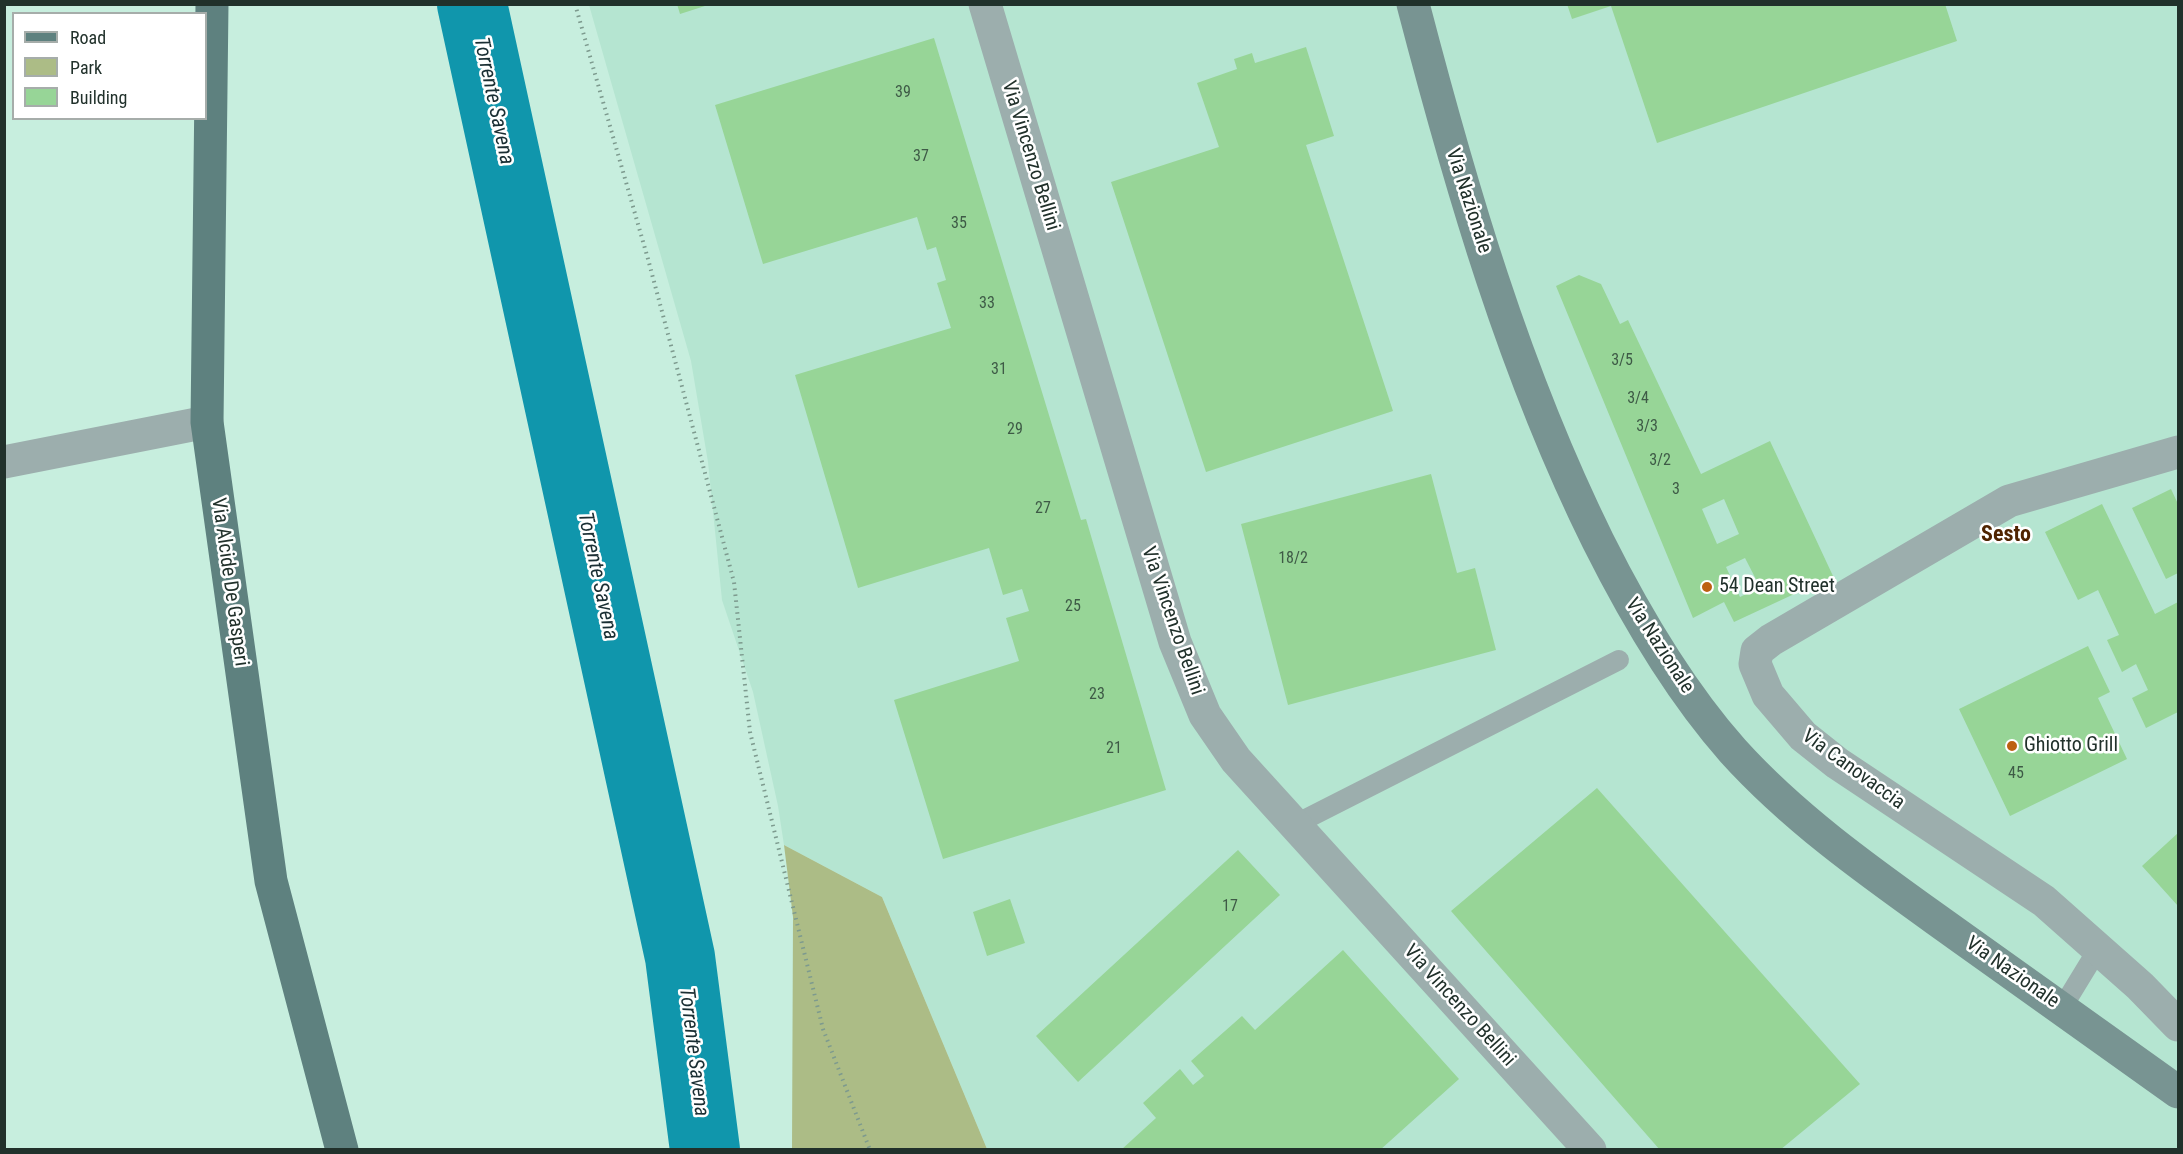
<!DOCTYPE html>
<html>
<head>
<meta charset="utf-8">
<style>
  body { margin:0 }
  #map { position:relative; width:2183px; height:1154px; overflow:hidden; background:#c7eede; font-family:"Roboto Condensed",sans-serif }
  canvas { display:block }
  .frame { position:absolute; inset:0; border:6px solid #21312b; pointer-events:none }
  .legend { position:absolute; left:12px; top:12px; width:195px; height:108px; box-sizing:border-box; background:#fff; border:2px solid #a6adaa; margin:0; padding:8px 10px; list-style:none; font-size:18px; color:#21312b }
  .legend li { display:flex; align-items:center; gap:12px; height:30px }
  .legend b { width:30px; border:2px solid #a6adaa }
</style>
</head>
<body>
<div id="map">
<canvas width="2183" height="1154"></canvas>
<div class="frame"></div>
<ul class="legend">
<li><b style="height:8px;background:#5e817f"></b>Road</li>
<li><b style="height:16px;background:#acbc86"></b>Park</li>
<li><b style="height:16px;background:#97d597"></b>Building</li>
</ul>
</div>
<script>
const context = document.querySelector('canvas').getContext('2d');
context.lineJoin = 'round';
function fill(path, color) { context.fillStyle = color; context.fill(path, 'evenodd'); }
function stroke(path, color, width, dash) { context.strokeStyle = color; context.lineWidth = width; context.lineCap = dash ? 'butt' : 'round'; context.setLineDash(dash || []); context.stroke(path); }
function drawText(font, color, halo, rows, align = 'center') {
  context.font = font + ' "Roboto Condensed",sans-serif'; context.lineWidth = 5; context.setLineDash([]); context.textBaseline = 'middle'; context.strokeStyle = halo; context.fillStyle = color; for (const [text, x, y, turn = 0] of rows) {
    context.save(); context.translate(x, y); context.rotate((+turn || 0) * Math.PI / 180); context.textAlign = isNaN(turn) ? turn : align; if (halo) context.strokeText(text, 0, 0); context.fillText(text, 0, 0); context.restore();
  }
}
fill(new Path2D(`
  M589,5H2178V1149H987L882,897L784,845L778,806L753,692L722,600L708,462L691,361Z`), '#b5e5d1');
fill(new Path2D(`
  M784,845L882,897L987,1149H792L793,917Z`), '#acbc86');
stroke(new Path2D(`
  M472,4L680,957L705,1150`), '#1096ac', 70);
fill(new Path2D(`
  M677,4H708V5L680,14Z
  M1567,4H1945L1957,41L1657,143L1611,6L1572,19Z
  M934,38L1081,520L1086,519L1166,790L943,859L894,700L1019,661L1006,618L1029,611L1022,589L1003,595L989,548L858,588L795,375L951,328L937,283L946,280L936,247L927,250L917,217L763,264L715,105Z
  M1306,47L1334,136L1306,145L1393,411L1206,472L1111,182L1219,147L1197,83L1237,69L1234,59L1252,53L1255,63Z
  M1579,275L1601,284L1620,324L1628,320L1701,474L1770,441L1833,576L1734,622L1724,602L1693,618L1556,286ZM1724,499L1739,534L1717,544L1702,509ZM1745,558L1760,587L1740,597L1726,567Z
  M1431,474L1457,573L1475,568L1496,650L1288,705L1241,524Z
  M2171,489L2178,504V573L2166,579L2132,508Z
  M2102,504L2155,614L2178,602V712L2146,728L2132,698L2148,690L2136,664L2122,672L2107,640L2119,635L2098,590L2078,600L2045,532Z
  M2088,646L2110,692L2098,698L2127,759L2010,816L1959,709Z
  M1597,788L1860,1084L1780,1150H1660L1451,911Z
  M2178,833V906L2142,866Z
  M1238,850L1280,895L1078,1082L1036,1036Z
  M1010,899L1025,943L987,956L973,912Z
  M1343,950L1459,1079L1380,1150H1121L1156,1118L1143,1103L1180,1069L1193,1085L1204,1076L1191,1061L1242,1016L1255,1030Z`), '#97d597');
stroke(new Path2D(`
  M575,4L648,259L734,582L750,732L823,1029L870,1150`), '#7d9a8e', 4, [1.5, 4.5]);
stroke(new Path2D(`
  M1294,825L1619,660
  M2062,1008L2098,949`), '#9caead', 20);
stroke(new Path2D(`
  M985,4L1175,642L1205,715L1236,760L1590,1150
  M2178,452L2009,501L1771,640L1757,651L1755,664L1768,695L1803,736L1837,763L2044,901L2140,986L2178,1025
  M4,462L207,422`), '#9caead', 33);
stroke(new Path2D(`
  M1413,4C1461,188 1514,371 1598,541C1635,615 1678,689 1733,751C1798,823 1880,879 1958,935C2032,987 2105,1040 2178,1092`), '#789492', 33);
stroke(new Path2D(`
  M212,4L207,422L271,881L342,1150`), '#5e817f', 33);
for (const [x, y, r, color] of [
  [1707,587,6,"#bd6011"],
  [2012,746,6,"#bd6011"]
]) { const dot = new Path2D(); dot.arc(x, y, r, 0, 2 * Math.PI); context.fillStyle = color; context.fill(dot); stroke(dot, '#fff', 2); }
drawText('16px', '#3e5a46', null, [
  ["39",903,93],
  ["37",921,157],
  ["35",959,224],
  ["33",987,304],
  ["3/5",1622,361],
  ["31",999,370],
  ["3/4",1638,399],
  ["3/3",1647,427],
  ["29",1015,430],
  ["3/2",1660,461],
  ["3",1676,490],
  ["27",1043,509],
  ["18/2",1293,559],
  ["25",1073,607],
  ["23",1097,695],
  ["21",1114,749],
  ["45",2016,774],
  ["17",1230,907]
]);
drawText('20px', '#21312b', '#fff', [
  ["Via Vincenzo Bellini",1030,156,73],
  ["Via Nazionale",1468,201,72],
  ["Via Alcide De Gasperi",229,582,82],
  ["Via Vincenzo Bellini",1172,621,71],
  ["Via Nazionale",1659,646,57],
  ["Via Canovaccia",1853,770,36],
  ["Via Nazionale",2012,973,35],
  ["Via Vincenzo Bellini",1459,1006,48]
]);
drawText('20px', '#21312b', '#fff', [
  ["54 Dean Street",1719,587],
  ["Ghiotto Grill",2024,746]
], 'left');
drawText('italic 21px', '#1a2e33', '#fff', [
  ["Torrente Savena",493,101,78],
  ["Torrente Savena",597,576,78],
  ["Torrente Savena",693,1052,83]
]);
drawText('bold 22px', '#4f2300', '#fff', [
  ["Sesto",2006,535]
]);
</script>
</body>
</html>
